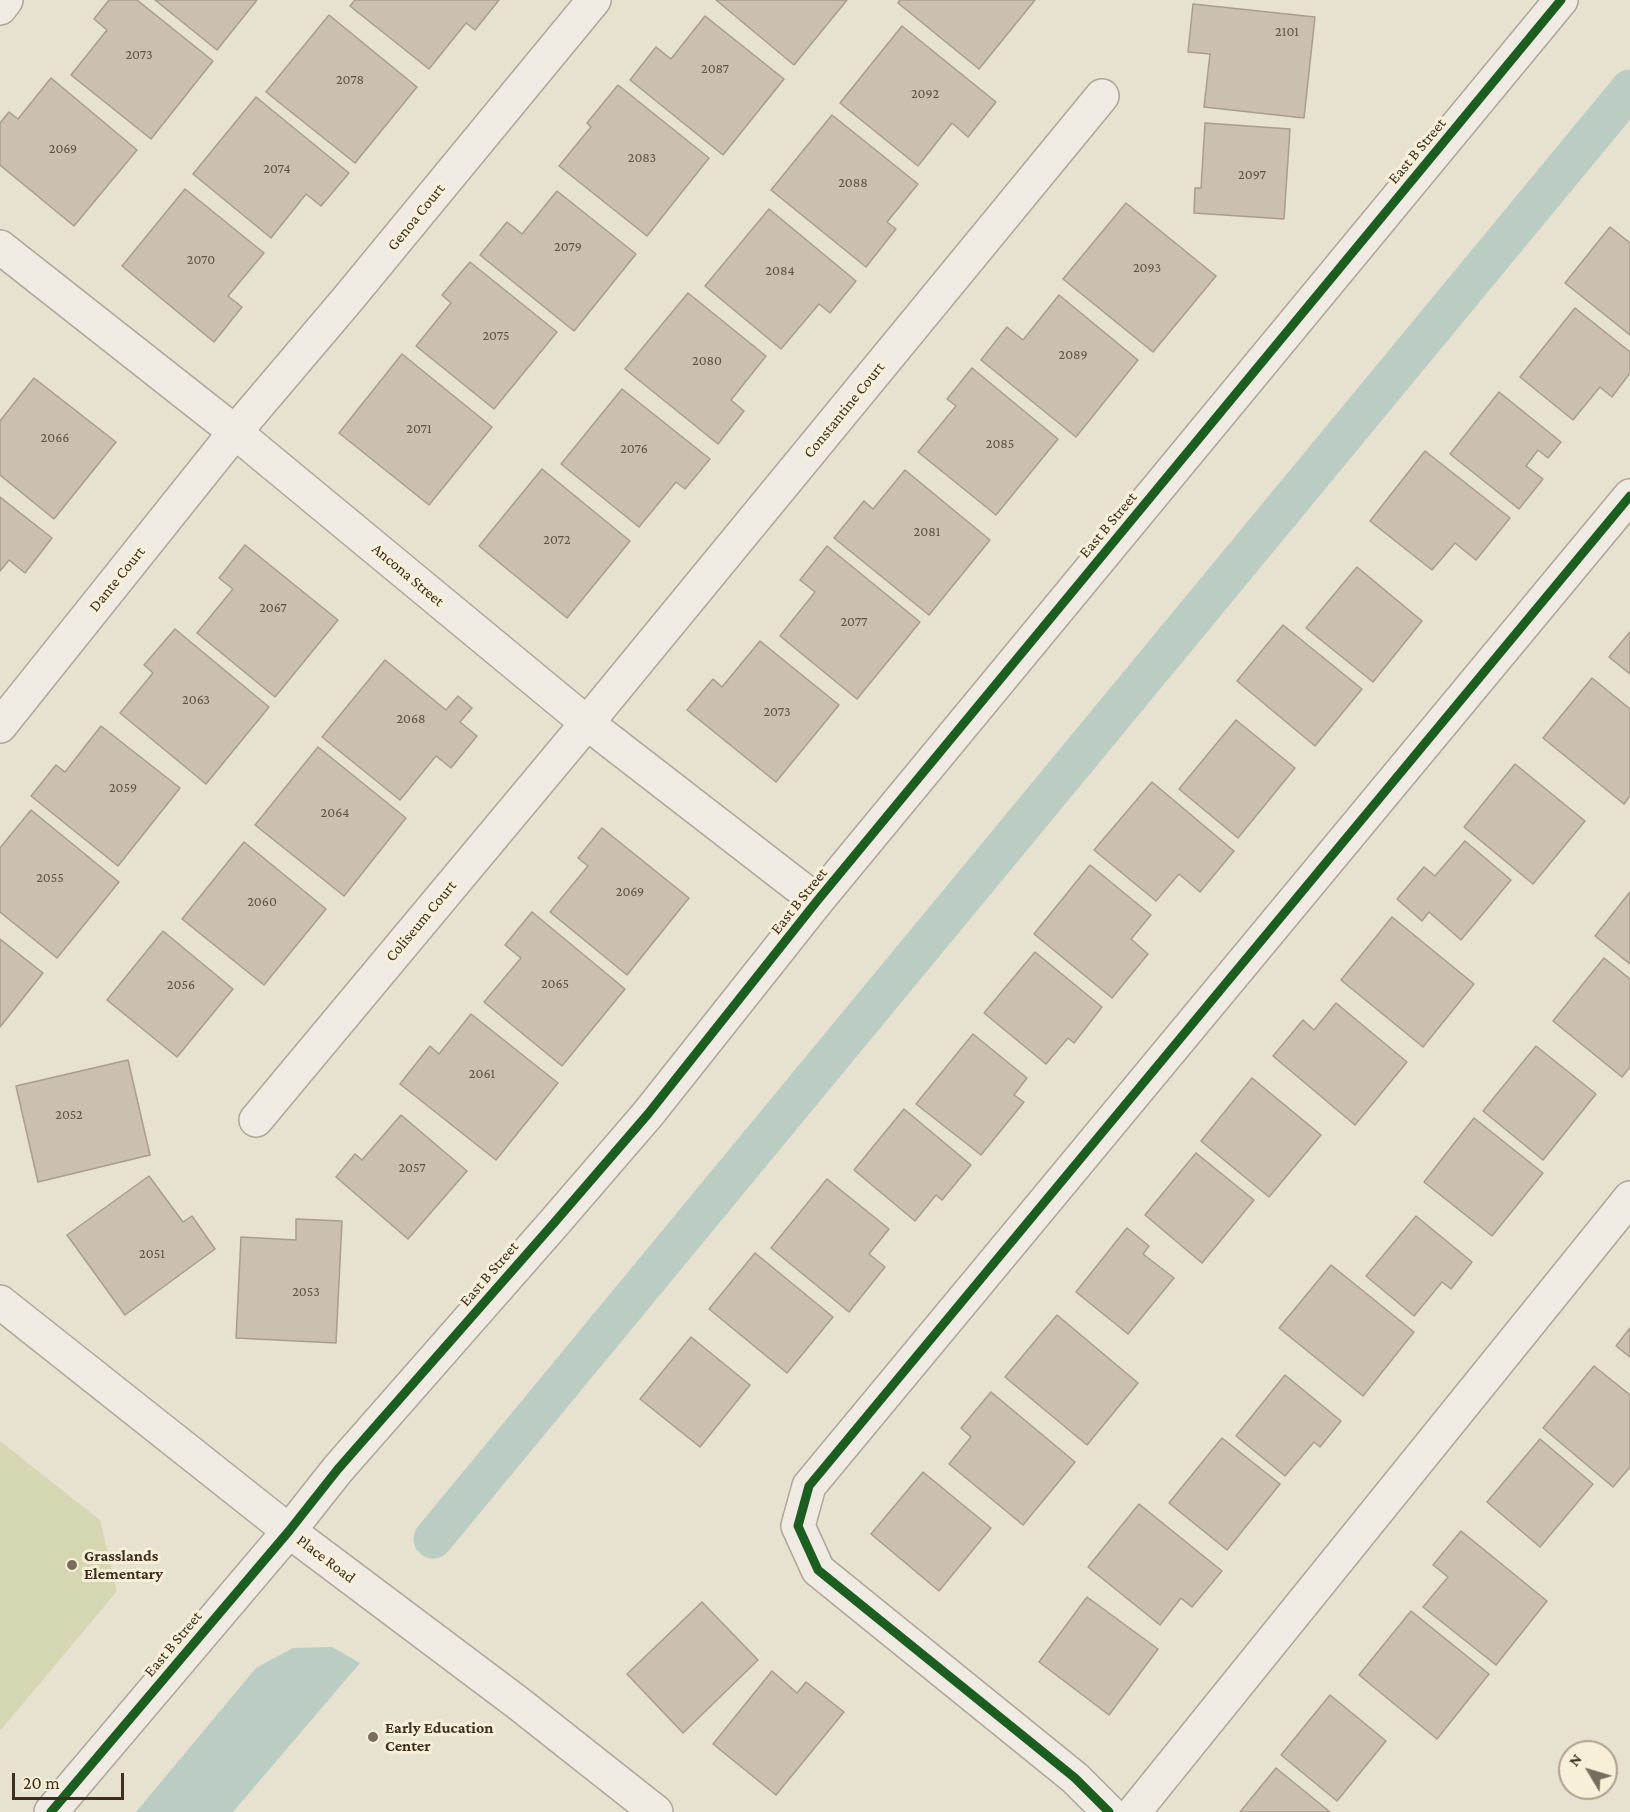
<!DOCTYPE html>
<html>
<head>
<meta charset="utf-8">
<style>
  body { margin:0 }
  #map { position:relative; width:1630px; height:1812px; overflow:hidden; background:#e7e1d0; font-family:"Crimson Pro",serif }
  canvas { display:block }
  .north { position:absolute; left:1558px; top:1740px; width:60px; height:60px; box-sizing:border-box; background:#f7efd7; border:2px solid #aca28e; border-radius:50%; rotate:308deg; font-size:16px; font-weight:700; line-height:24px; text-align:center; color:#3c2f20 }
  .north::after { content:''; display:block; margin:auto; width:21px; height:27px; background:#786d5e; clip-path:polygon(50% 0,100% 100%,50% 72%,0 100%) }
  .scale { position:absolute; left:12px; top:1773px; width:112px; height:27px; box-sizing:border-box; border:3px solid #3c2f20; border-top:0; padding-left:8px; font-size:18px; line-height:21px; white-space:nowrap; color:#3c2f20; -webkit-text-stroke:4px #f7efd7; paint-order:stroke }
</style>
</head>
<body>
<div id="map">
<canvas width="1630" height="1812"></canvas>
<div class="north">N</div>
<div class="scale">20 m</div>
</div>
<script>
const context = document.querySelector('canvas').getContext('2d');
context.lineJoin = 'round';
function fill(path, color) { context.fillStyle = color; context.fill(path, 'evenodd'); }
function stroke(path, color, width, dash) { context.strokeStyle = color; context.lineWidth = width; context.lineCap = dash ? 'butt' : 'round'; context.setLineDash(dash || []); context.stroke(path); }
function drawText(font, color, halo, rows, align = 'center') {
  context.font = font + ' "Crimson Pro",serif'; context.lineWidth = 6; context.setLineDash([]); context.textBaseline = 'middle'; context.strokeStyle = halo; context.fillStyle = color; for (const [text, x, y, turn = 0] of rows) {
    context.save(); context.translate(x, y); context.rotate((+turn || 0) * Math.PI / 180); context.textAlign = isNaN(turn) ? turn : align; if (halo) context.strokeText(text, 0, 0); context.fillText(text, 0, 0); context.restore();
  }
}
fill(new Path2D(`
  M0,1441L100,1520L117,1591L0,1731Z`), '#d5d7b2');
fill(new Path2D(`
  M332,1647L360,1663L233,1812H136L256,1668L293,1648Z`), '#bbccc3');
stroke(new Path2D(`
  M433,1539L1630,89`), '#bbccc3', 39);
const building = new Path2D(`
  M109,0H137L213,61L151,139L71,75L107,30L94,19Z
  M155,0H257L217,50Z
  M355,0H499L475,30L466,23L429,69L350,6Z
  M716,0H847L794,65Z
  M900,0H1035L979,69L898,3Z
  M1193,4L1315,17L1304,118L1204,107L1210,54L1188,52Z
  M329,15L417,87L355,163L266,92Z
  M705,16L784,79L723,155L630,80L656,47L671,59Z
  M902,26L996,102L968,137L952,123L918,166L840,103Z
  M51,78L137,150L74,226L0,165V123L9,112L18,119Z
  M618,85L709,158L647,236L559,166L591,127L587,123Z
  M256,97L349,173L321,206L306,194L271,238L193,174Z
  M832,115L918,184L887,222L896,229L866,267L771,190Z
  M1205,123L1290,129L1284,219L1194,213L1195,188H1201Z
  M185,189L264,253L228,296L242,307L214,342L122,266Z
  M557,191L636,254L574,331L480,255L507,222L522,234Z
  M1126,203L1216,276L1153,352L1063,279Z
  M769,209L856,281L830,313L819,304L781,349L705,286Z
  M1610,227L1630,243V335L1565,283Z
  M470,262L557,332L494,409L416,346L451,303L442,295Z
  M688,293L766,356L731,400L744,411L718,444L625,369Z
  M1059,295L1138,360L1076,437L981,360L1007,327L1023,340Z
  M1575,308L1630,352V373L1612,397L1600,387L1573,420L1520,377Z
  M402,354L492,427L429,505L339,433Z
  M972,368L1058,439L996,515L918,452L956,406L947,399Z
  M34,378L116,442L54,519L0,475V421Z
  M622,389L710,459L685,489L676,482L639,527L561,464Z
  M1499,392L1561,442L1548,458L1538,450L1526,466L1543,479L1519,509L1450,454Z
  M1425,451L1510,518L1476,560L1455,543L1432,570L1370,521Z
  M542,469L630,541L567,618L479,546Z
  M905,470L990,540L929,615L834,538L864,501L873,509Z
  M0,497L52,538L25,573L9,560L0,571Z
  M245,545L338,620L275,697L197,633L233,589L219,578Z
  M827,546L920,622L857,699L780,636L815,592L800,580Z
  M1357,567L1422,621L1373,682L1306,628Z
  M1283,625L1362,689L1315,746L1237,681Z
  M175,629L269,707L206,784L120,713L153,673L144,665Z
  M1630,632V674L1609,657Z
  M760,641L839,705L776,782L687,710L713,679L722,687Z
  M385,660L446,710L458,696L472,708L460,722L477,736L451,768L436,756L400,800L322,737Z
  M1592,678L1630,709V796L1624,804L1543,738Z
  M1236,720L1295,768L1238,838L1179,789Z
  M101,726L180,788L118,866L31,796L56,765L65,772Z
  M318,747L406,818L344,896L255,825Z
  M1515,764L1585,821L1533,884L1464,827Z
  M1152,782L1234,851L1200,892L1179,874L1156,901L1094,850Z
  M31,810L119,882L57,958L0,912V848Z
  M602,828L689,898L627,975L550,912L588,866L578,858Z
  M1465,841L1511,880L1461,940L1429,912L1422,921L1397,899L1424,867L1435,876Z
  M244,842L326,909L264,985L182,919Z
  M1090,865L1151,915L1131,939L1148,954L1112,998L1034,934Z
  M1630,892V964L1595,936Z
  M532,912L625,989L562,1066L484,1002L521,958L505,945Z
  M1392,917L1474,984L1423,1047L1341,980Z
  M163,931L233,989L177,1057L107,1000Z
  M0,939L43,973L0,1027Z
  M1035,952L1102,1007L1074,1043L1068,1038L1046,1064L984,1013Z
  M1604,958L1630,979V1067L1622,1077L1553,1021Z
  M1336,1003L1407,1062L1355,1125L1273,1056L1303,1020L1314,1030Z
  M471,1014L558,1083L496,1160L400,1084L430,1046L439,1054Z
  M973,1034L1027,1078L1014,1095L1024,1102L981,1155L916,1104Z
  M1536,1046L1596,1094L1543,1160L1483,1111Z
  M128,1060L150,1155L38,1182L16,1086Z
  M1252,1078L1321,1135L1269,1197L1201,1141Z
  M904,1109L971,1165L942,1200L936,1195L915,1221L854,1170Z
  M401,1115L467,1171L408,1239L336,1177L355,1154L362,1160Z
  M1474,1118L1543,1173L1492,1236L1424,1182Z
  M1196,1153L1254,1200L1202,1263L1145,1215Z
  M149,1176L183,1222L192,1216L215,1249L125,1315L67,1235Z
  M827,1179L889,1229L869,1254L885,1267L849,1312L771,1248Z
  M1416,1216L1472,1262L1451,1289L1442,1282L1414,1316L1366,1276Z
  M296,1219L342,1221L336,1343L236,1338L241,1237L296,1240Z
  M1127,1228L1149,1246L1143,1254L1174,1278L1128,1334L1076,1292Z
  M755,1253L833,1317L787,1373L709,1309Z
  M1331,1265L1414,1332L1363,1396L1279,1328Z
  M1057,1315L1138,1383L1087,1445L1005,1377Z
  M1630,1328V1357L1616,1346Z
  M691,1337L750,1385L700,1447L640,1399Z
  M1594,1366L1630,1395V1467L1613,1487L1543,1428Z
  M1285,1375L1341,1421L1320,1447L1314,1442L1285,1476L1236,1436Z
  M991,1392L1075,1462L1023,1525L949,1464L971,1437L961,1428Z
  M1222,1438L1280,1484L1227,1550L1169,1503Z
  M1540,1439L1593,1484L1540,1547L1487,1502Z
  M923,1472L991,1528L939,1591L871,1534Z
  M1139,1504L1222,1571L1192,1607L1181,1598L1160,1625L1088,1567Z
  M1461,1531L1547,1601L1496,1665L1423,1607L1448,1577L1433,1565Z
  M1087,1597L1158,1649L1109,1715L1039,1662Z
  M702,1602L758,1660L683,1733L627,1674Z
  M1411,1611L1489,1674L1437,1739L1359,1675Z
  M772,1671L797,1693L806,1682L844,1712L776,1795L713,1744Z
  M1330,1695L1386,1741L1337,1801L1281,1755Z
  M1276,1768L1330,1812H1240Z`);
fill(building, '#cabfb1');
stroke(building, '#a89d8f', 1.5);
const minor = new Path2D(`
  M0,8L6,0
  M0,247L235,432L587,723L817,901
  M0,726L235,432L347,300L594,0
  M256,1120L587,723L1102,96
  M0,1302L289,1531L518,1703L656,1812
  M51,1812L289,1531L338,1469L554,1223L648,1114L817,901L1561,0
  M1109,1812L1075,1778L818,1570L798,1526L809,1486L1630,496
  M1134,1812L1630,1198`);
stroke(minor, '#aca699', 36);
stroke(minor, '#efebe2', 33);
stroke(new Path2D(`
  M51,1812L289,1531L338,1469L554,1223L648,1114L817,901L1561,0
  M1109,1812L1075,1778L818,1570L798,1526L809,1486L1630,496`), '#1b5e20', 9);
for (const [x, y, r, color] of [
  [72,1565,6,"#786d5e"],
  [373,1737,6,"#786d5e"]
]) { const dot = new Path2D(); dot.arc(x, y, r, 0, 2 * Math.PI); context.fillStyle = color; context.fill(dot); stroke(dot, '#f7efd7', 2); }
drawText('14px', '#605344', null, [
  ["2101",1287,32],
  ["2073",139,55],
  ["2087",715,69],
  ["2078",350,80],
  ["2092",925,94],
  ["2069",63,149],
  ["2083",642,158],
  ["2074",277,169],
  ["2097",1252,175],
  ["2088",853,183],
  ["2079",568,247],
  ["2070",201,260],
  ["2093",1147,268],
  ["2084",780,271],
  ["2075",496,336],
  ["2089",1073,355],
  ["2080",707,361],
  ["2071",419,429],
  ["2066",55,438],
  ["2085",1000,444],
  ["2076",634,449],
  ["2081",927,532],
  ["2072",557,540],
  ["2067",273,608],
  ["2077",854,622],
  ["2063",196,700],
  ["2073",777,712],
  ["2068",411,719],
  ["2059",123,788],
  ["2064",335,813],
  ["2055",50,878],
  ["2069",630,892],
  ["2060",262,902],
  ["2065",555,984],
  ["2056",181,985],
  ["2061",482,1074],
  ["2052",69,1115],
  ["2057",412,1168],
  ["2051",152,1254],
  ["2053",306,1292]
]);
drawText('16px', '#3c2f20', '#f7efd7', [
  ["East B Street",1417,151,-50],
  ["Genoa Court",416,217,-51],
  ["Constantine Court",844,410,-51],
  ["East B Street",1108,525,-50],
  ["Ancona Street",408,575,40],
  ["Dante Court",117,579,-51],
  ["East B Street",799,901,-51],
  ["Coliseum Court",421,921,-50],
  ["East B Street",489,1274,-49],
  ["Place Road",326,1559,37],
  ["East B Street",173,1644,-50]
]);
drawText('bold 16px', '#3c2f20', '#f7efd7', [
  ["Grasslands",84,1556],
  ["Elementary",84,1574],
  ["Early Education",385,1728],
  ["Center",385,1746]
], 'left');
</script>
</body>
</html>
